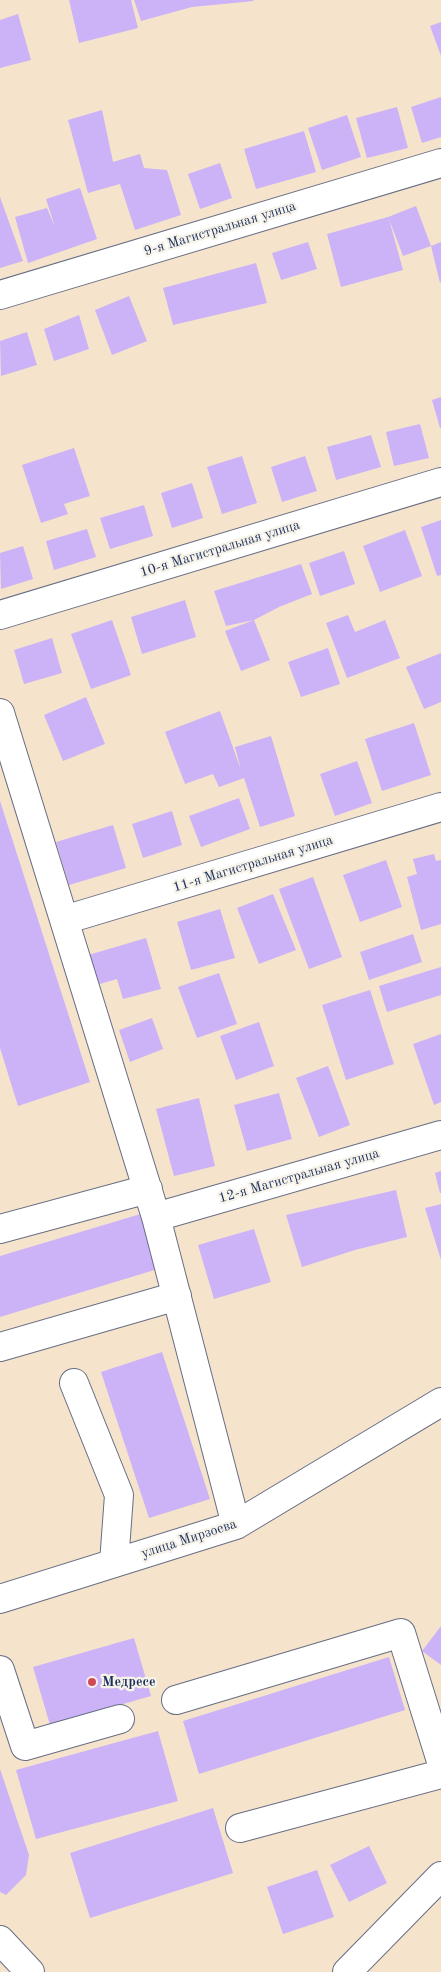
<!DOCTYPE html>
<html>
<head>
<meta charset="utf-8">
<style>
  body { margin:0 }
  canvas { display:block; background:#f5e3cb }
</style>
</head>
<body>
<canvas width="441" height="1972"></canvas>
<script>
const context = document.querySelector('canvas').getContext('2d');
context.lineJoin = 'round';
function fill(path, color) { context.fillStyle = color; context.fill(path, 'evenodd'); }
function stroke(path, color, width, dash) { context.strokeStyle = color; context.lineWidth = width; context.lineCap = dash ? 'butt' : 'round'; context.setLineDash(dash || []); context.stroke(path); }
function drawText(font, color, halo, rows, align = 'center') {
  context.font = font + ' "Old Standard TT",serif'; context.lineWidth = 4.5; context.setLineDash([]); context.textBaseline = 'middle'; context.strokeStyle = halo; context.fillStyle = color; for (const [text, x, y, turn = 0] of rows) {
    context.save(); context.translate(x, y); context.rotate((+turn || 0) * Math.PI / 180); context.textAlign = isNaN(turn) ? turn : align; if (halo) context.strokeText(text, 0, 0); context.fillText(text, 0, 0); context.restore();
  }
}
fill(new Path2D(`
  M69,0H131L138,28L79,43Z
  M134,0H253L254,1L192,7L141,21Z
  M18,14L31,60L0,68V20Z
  M441,22V56L430,26Z
  M441,97V137L422,143L411,107Z
  M397,107L408,148L367,158L356,118Z
  M102,110L113,162L140,154L144,168L167,170L181,215L135,230L120,184L88,193L68,120Z
  M347,115L361,157L322,170L308,128Z
  M304,131L316,172L256,189L244,149Z
  M220,163L232,198L200,209L188,174Z
  M80,188L97,239L28,263L15,217L47,208L55,227L46,199Z
  M0,197L23,261L0,268Z
  M416,206L431,246L403,256L389,219L403,270L341,287L327,234L388,217Z
  M308,242L317,269L281,280L272,253Z
  M441,242V282L440,283L431,246Z
  M256,263L267,303L173,325L163,288Z
  M129,296L147,341L112,355L95,310Z
  M79,315L89,349L54,361L44,329Z
  M27,332L37,365L1,376L0,341Z
  M441,397V428H440L432,400Z
  M420,424L429,458L394,466L386,432Z
  M371,435L381,467L336,480L327,447Z
  M74,448L90,496L64,504L68,514L41,523L22,465Z
  M242,456L257,503L222,514L207,467Z
  M305,456L317,491L282,502L271,467Z
  M192,483L203,518L172,528L161,493Z
  M144,505L153,536L110,549L100,518Z
  M441,520V575L437,576L421,527Z
  M87,529L96,557L54,570L46,541Z
  M405,530L422,576L380,592L363,546Z
  M23,546L33,579L1,589L0,553Z
  M344,551L355,584L320,596L309,563Z
  M301,564L312,594L279,607L254,620L226,626L214,591Z
  M185,600L196,637L142,654L131,617Z
  M348,615L355,632L385,620L400,658L347,678L326,623Z
  M112,620L131,675L91,689L71,634Z
  M254,620L270,660L241,671L225,631Z
  M52,638L62,673L24,684L14,650Z
  M328,648L340,684L301,697L288,662Z
  M441,653V702L424,709L406,667Z
  M86,697L105,744L63,761L44,715Z
  M220,711L241,770L235,747L271,736L295,816L260,827L244,778L219,787L213,774L185,784L165,732Z
  M414,723L431,775L382,791L365,739Z
  M357,761L372,803L335,816L320,774Z
  M239,798L250,829L201,847L189,816Z
  M0,801L90,1082L18,1106L0,1048Z
  M172,811L182,845L143,858L132,824Z
  M113,825L126,868L69,885L56,842Z
  M434,854L436,861L441,860V924L421,930L407,877L417,874L413,859Z
  M386,860L402,907L360,922L343,875Z
  M313,877L342,957L309,969L279,889Z
  M273,894L296,950L259,964L237,908Z
  M220,909L235,958L191,970L177,922Z
  M413,934L422,962L369,980L360,952Z
  M146,938L161,989L123,999L117,979L93,986L85,956Z
  M441,967V995L387,1012L379,986Z
  M219,973L237,1024L197,1038L178,987Z
  M370,990L394,1064L346,1080L322,1005Z
  M152,1018L163,1049L130,1062L119,1030Z
  M259,1022L274,1066L236,1080L220,1036Z
  M441,1034V1102L434,1105L413,1044Z
  M328,1066L350,1125L319,1137L296,1078Z
  M279,1093L292,1139L247,1151L234,1105Z
  M199,1098L215,1166L174,1176L156,1109Z
  M441,1171V1193H440L435,1173Z
  M396,1190L407,1237L355,1250L302,1267L286,1215Z
  M441,1204V1260L425,1208Z
  M144,1213L161,1268L0,1317V1256Z
  M254,1229L271,1282L214,1299L198,1245Z
  M162,1352L210,1499L149,1518L101,1372Z
  M441,1626V1665L422,1651Z
  M134,1638L151,1696L50,1725L33,1667Z
  M389,1657L405,1710L199,1774L183,1721Z
  M158,1731L178,1801L36,1839L16,1770Z
  M0,1769L29,1855L26,1875L6,1895L0,1892Z
  M213,1808L233,1873L90,1918L70,1853Z
  M369,1846L387,1883L349,1902L330,1865Z
  M317,1870L334,1917L283,1934L267,1887Z`), '#ccb3f8');
const minor = new Path2D(`
  M0,295L441,163
  M0,615L441,482
  M0,713L156,1217L236,1525
  M64,920L441,807
  M156,1217L441,1135
  M0,1229L148,1189
  M0,1347L177,1296
  M74,1383L119,1495L114,1563
  M0,1599L236,1525L441,1402
  M0,1670L25,1746L120,1719
  M176,1700L401,1633L441,1761
  M240,1828L441,1774
  M0,1940L30,1972
  M347,1972L441,1876`);
stroke(minor, '#676e84', 30);
stroke(minor, '#fff', 28);
for (const [x, y, r, color] of [
  [92,1682,5,"#d1495b"]
]) { const dot = new Path2D(); dot.arc(x, y, r, 0, 2 * Math.PI); context.fillStyle = color; context.fill(dot); stroke(dot, '#f7f3e8', 2); }
drawText('14px', '#1b2f5e', '#f7f3e8', [
  ["9-я Магистральная улица",220,229,-17],
  ["10-я Магистральная улица",220,549,-17],
  ["11-я Магистральная улица",253,864,-17],
  ["12-я Магистральная улица",299,1176,-16],
  ["улица Мирзоева",189,1539,-18]
]);
drawText('bold 14px', '#1b2f5e', '#f7f3e8', [
  ["Медресе",102,1682]
], 'left');
</script>
</body>
</html>
